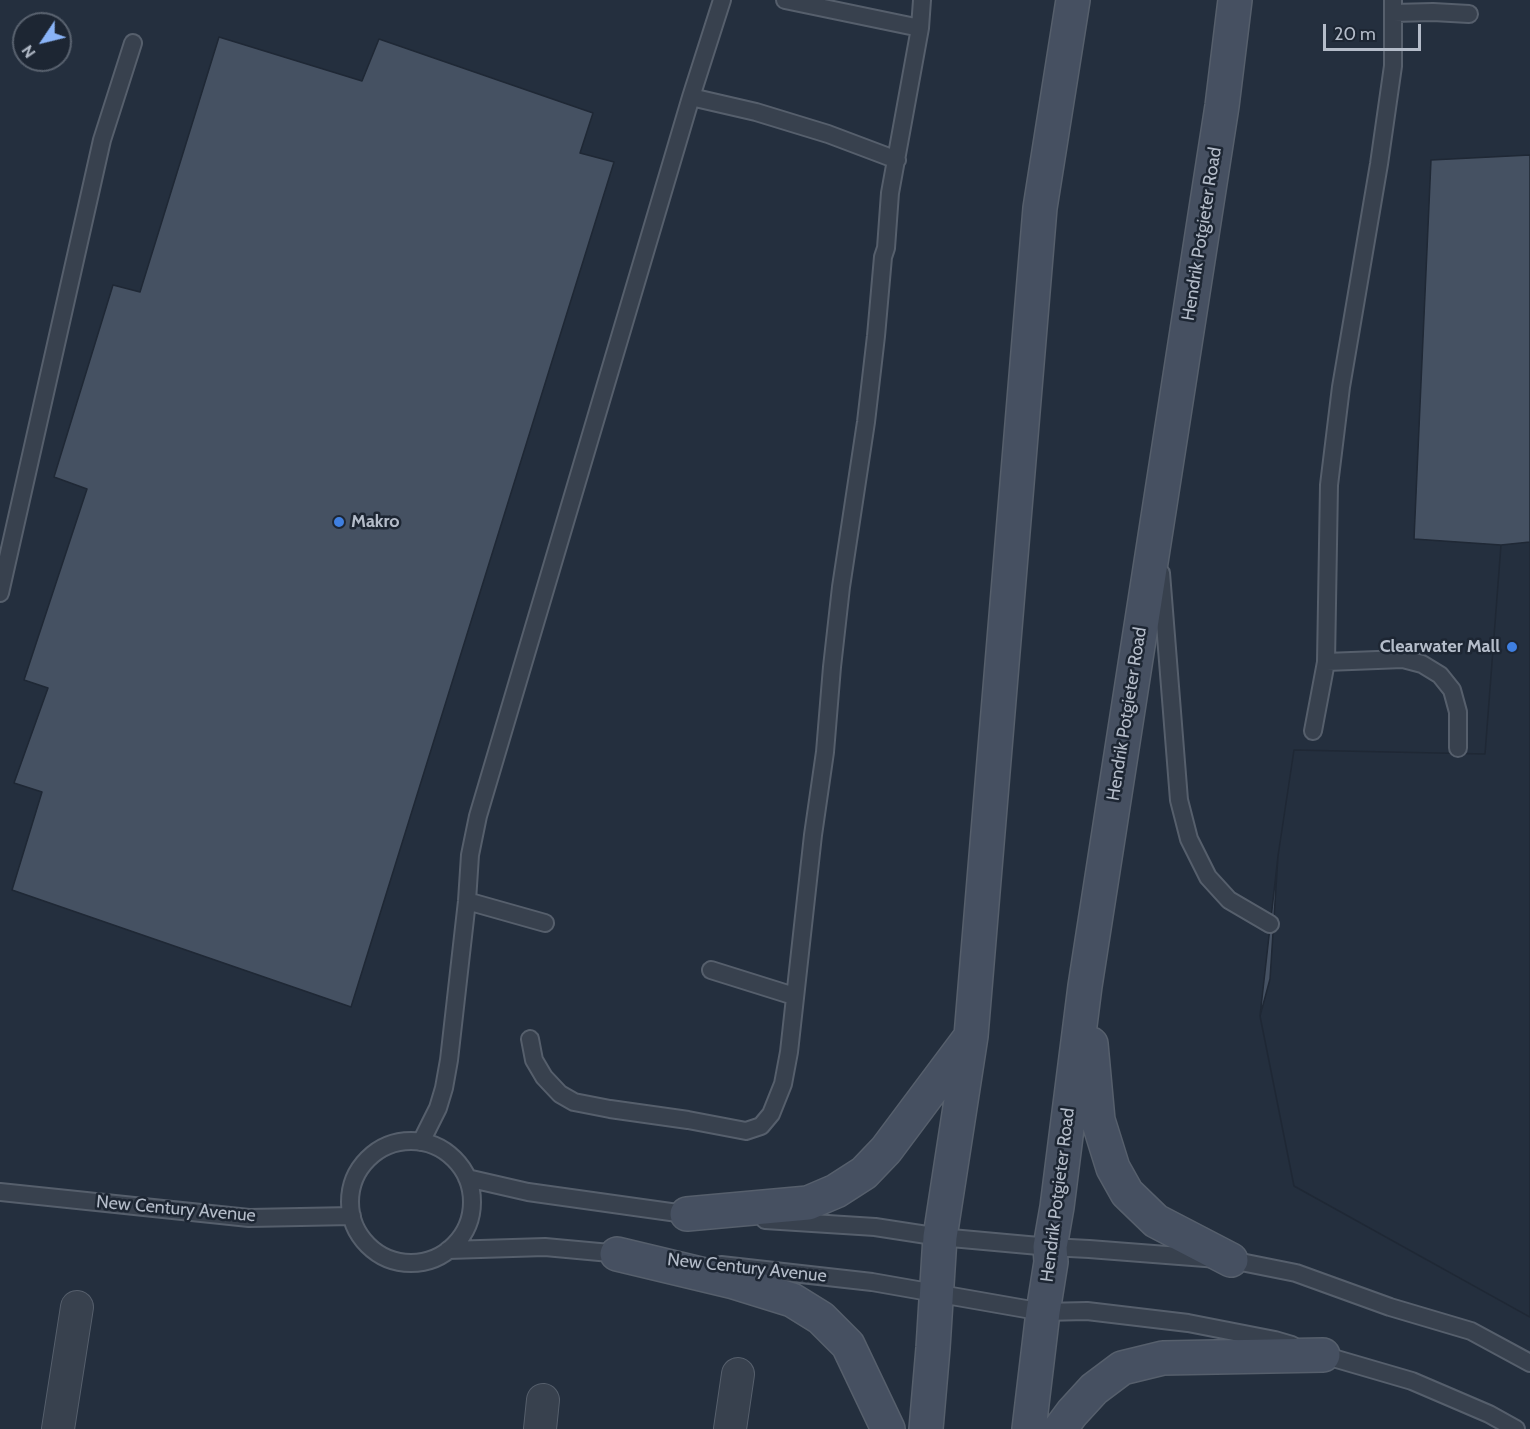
<!DOCTYPE html>
<html>
<head>
<meta charset="utf-8">
<style>
  body { margin:0 }
  #map { position:relative; width:1530px; height:1429px; overflow:hidden; background:#242f3e; font-family:Cabin,sans-serif }
  canvas { display:block }
  .north { position:absolute; left:12px; top:12px; width:60px; height:60px; box-sizing:border-box; background:#1d2633; border:2px solid #59626f; border-radius:50%; rotate:235deg; font-size:16px; font-weight:700; line-height:24px; text-align:center; color:#b4bcc9 }
  .north::after { content:''; display:block; margin:auto; width:21px; height:27px; background:#8ab4f8; clip-path:polygon(50% 0,100% 100%,50% 72%,0 100%) }
  .scale { position:absolute; left:1323px; top:24px; width:98px; height:27px; box-sizing:border-box; border:3px solid #b4bcc9; border-top:0; padding-left:8px; font-size:18px; line-height:21px; white-space:nowrap; color:#b4bcc9; -webkit-text-stroke:4px #1d2633; paint-order:stroke }
</style>
</head>
<body>
<div id="map">
<canvas width="1530" height="1429"></canvas>
<div class="north">N</div>
<div class="scale">20 m</div>
</div>
<script>
const context = document.querySelector('canvas').getContext('2d');
context.lineJoin = 'round';
function fill(path, color) { context.fillStyle = color; context.fill(path, 'evenodd'); }
function stroke(path, color, width, dash) { context.strokeStyle = color; context.lineWidth = width; context.lineCap = dash ? 'butt' : 'round'; context.setLineDash(dash || []); context.stroke(path); }
function drawText(font, color, halo, rows, align = 'center') {
  context.font = font + ' Cabin,sans-serif'; context.lineWidth = 5; context.setLineDash([]); context.textBaseline = 'middle'; context.strokeStyle = halo; context.fillStyle = color; for (const [text, x, y, turn = 0] of rows) {
    context.save(); context.translate(x, y); context.rotate((+turn || 0) * Math.PI / 180); context.textAlign = isNaN(turn) ? turn : align; if (halo) context.strokeText(text, 0, 0); context.fillText(text, 0, 0); context.restore();
  }
}
const building = new Path2D(`
  M219,37L362,81L379,39L593,113L580,153L614,162L351,1007L12,890L42,792L14,783L48,688L24,680L87,489L54,477L113,285L140,292Z
  M1530,155V1317L1294,1186L1260,1016L1278,856L1294,750L1485,754L1501,545L1414,539L1431,160Z
  M1530,542V1317L1294,1186L1260,1016L1270,979L1278,856L1294,750L1485,754L1501,545Z`);
fill(building, '#455162');
stroke(building, '#1f2835', 1.5);
const lane = new Path2D(`
  M785,0L920,28
  M1393,13L1433,12L1469,14
  M691,97L756,112L828,134L897,160
  M1161,573L1179,800L1189,839L1208,877L1229,900L1270,924
  M0,593L102,140L133,43
  M1326,662L1403,659L1422,664L1440,675L1452,690L1458,712V748
  M1313,731L1326,662L1329,485L1341,387L1379,164L1393,66V0
  M467,901L545,923
  M711,970L794,996
  M530,1039L534,1060L544,1077L560,1094L574,1102L610,1109L688,1120L746,1131L761,1126L771,1114L783,1084L789,1052L813,835L825,752L832,667L841,587L866,422L876,336L883,257L886,248L890,193L920,28L922,0
  M350 1202a61 61 0 1 1 122 0a61 61 0 1 1-122 0Z
  M421,1142L438,1108L444,1088L449,1060L467,901L470,855L478,816L691,97L722,0
  M467,1178L528,1192L692,1215
  M0,1192L249,1218L352,1216
  M765,1220L875,1227L940,1237L1050,1247L1089,1249L1231,1260L1296,1273L1390,1307L1471,1331L1530,1363
  M448,1250L545,1247L621,1254
  M721,1265L872,1282L1043,1312L1087,1311L1188,1323L1275,1340L1292,1345
  M1316,1353L1412,1381L1489,1414L1516,1429`);
const street = new Path2D(`
  M58,1429L77,1307
  M540,1429L543,1400
  M730,1429L738,1374`);
const secondary = new Path2D(`
  M1091,1044L1098,1120L1113,1168L1127,1193L1156,1221L1231,1260
  M687,1214L808,1203L836,1191L864,1173L886,1150L969,1039
  M617,1254L734,1282L792,1300L821,1318L848,1345L888,1429
  M926,1429L933,1348L940,1237L971,1036L1040,208L1073,0
  M1029,1429L1043,1312L1051,1262L1050,1247L1057,1207L1085,986L1222,106L1235,0
  M1060,1429L1072,1413L1094,1389L1122,1368L1163,1358L1323,1355`);
stroke(lane, '#565f6c', 20);
stroke(street, '#565f6c', 34);
stroke(secondary, '#565f6c', 36);
stroke(lane, '#38414e', 16);
stroke(street, '#38414e', 32);
stroke(secondary, '#465061', 33);
for (const [x, y, r, color] of [
  [339,522,6,"#3f7fe0"],
  [1512,647,6,"#3f7fe0"]
]) { const dot = new Path2D(); dot.arc(x, y, r, 0, 2 * Math.PI); context.fillStyle = color; context.fill(dot); stroke(dot, '#1d2633', 2); }
drawText('18px', '#b4bcc9', '#1d2633', [
  ["Hendrik Potgieter Road",1202,234,-81],
  ["Hendrik Potgieter Road",1127,714,-81],
  ["Hendrik Potgieter Road",1058,1195,-83],
  ["New Century Avenue",176,1209,5],
  ["New Century Avenue",747,1268,6]
]);
drawText('bold 18px', '#b4bcc9', '#1d2633', [
  ["Makro",351,522],
  ["Clearwater Mall",1500,647,"right"]
], 'left');
</script>
</body>
</html>
